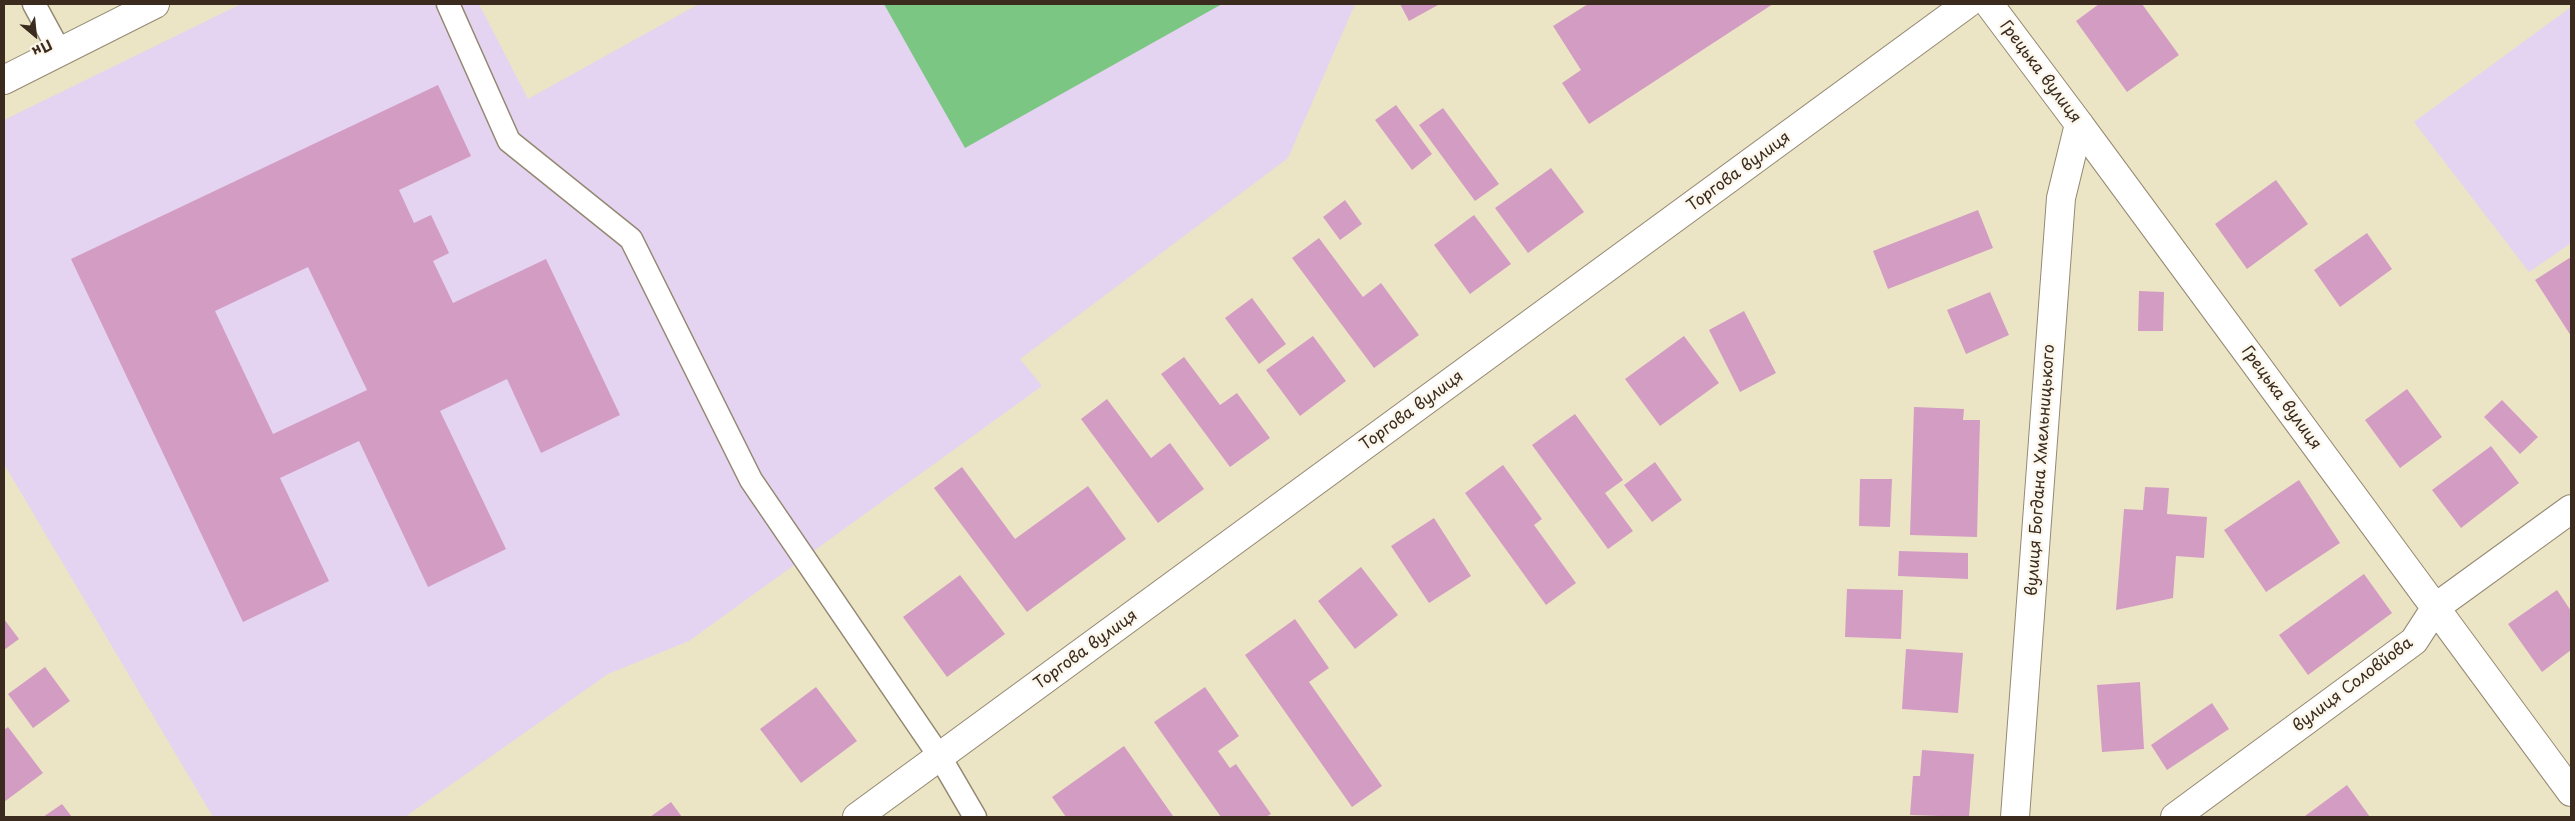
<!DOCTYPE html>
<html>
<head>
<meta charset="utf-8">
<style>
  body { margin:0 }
  #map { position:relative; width:2575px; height:821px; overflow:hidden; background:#ece5c5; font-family:"Playpen Sans",sans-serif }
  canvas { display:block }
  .frame { position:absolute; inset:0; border:5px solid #3b2a1e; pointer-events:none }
  .north { position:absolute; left:10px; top:10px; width:50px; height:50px; -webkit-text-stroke:4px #fbf7ec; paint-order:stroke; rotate:152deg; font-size:14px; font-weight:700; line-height:20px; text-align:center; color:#3b2a1e }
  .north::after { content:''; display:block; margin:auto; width:18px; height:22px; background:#3b2a1e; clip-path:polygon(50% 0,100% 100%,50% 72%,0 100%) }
</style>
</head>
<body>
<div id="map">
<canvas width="2575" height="821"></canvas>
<div class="frame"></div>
<div class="north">Пн</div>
</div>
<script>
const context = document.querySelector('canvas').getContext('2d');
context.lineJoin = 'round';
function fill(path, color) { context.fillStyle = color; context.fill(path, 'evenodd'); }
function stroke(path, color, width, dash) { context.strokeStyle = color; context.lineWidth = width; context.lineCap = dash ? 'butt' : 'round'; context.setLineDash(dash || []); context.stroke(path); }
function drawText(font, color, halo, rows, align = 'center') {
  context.font = font + ' "Playpen Sans",sans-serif'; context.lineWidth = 5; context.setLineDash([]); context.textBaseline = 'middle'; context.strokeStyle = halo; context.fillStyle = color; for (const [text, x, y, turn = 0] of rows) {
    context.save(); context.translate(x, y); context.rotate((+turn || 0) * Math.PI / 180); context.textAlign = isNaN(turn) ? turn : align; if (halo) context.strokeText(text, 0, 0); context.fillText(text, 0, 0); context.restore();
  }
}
fill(new Path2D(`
  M241,4H479L528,99L699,4H1355L1288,158L1020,359L1042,386L689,641L608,674L405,817H213L4,464V120Z
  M2571,7V243L2529,272L2414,122Z`), '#e4d3f1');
fill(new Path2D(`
  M884,4H1222L965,148Z`), '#7cc683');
fill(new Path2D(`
  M1400,4H1438V5L1409,21Z
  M1588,4H1773L1589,124L1562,83L1581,70L1553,26Z
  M2099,4H2142L2179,55L2127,92L2076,21Z
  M438,85L471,156L399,190L414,223L431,215L449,253L433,261L453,303L546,259L620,415L541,453L507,379L440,411L506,549L428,587L359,441L280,478L329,581L243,622L71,259ZM308,267L367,390L273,434L215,311Z
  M1396,105L1432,154L1412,170L1375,120Z
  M1443,108L1499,184L1475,201L1419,125Z
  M1551,168L1584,212L1528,253L1495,208Z
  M2276,180L2308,224L2247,269L2215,224Z
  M1345,200L1362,224L1340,240L1323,217Z
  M1978,210L1993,248L1888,289L1873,251Z
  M1474,215L1511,264L1470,294L1434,245Z
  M2367,233L2392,269L2340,307L2314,270Z
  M1319,238L1363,297L1381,283L1419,335L1374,368L1292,258Z
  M2571,257V336L2535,280Z
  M2139,291L2164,292L2163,331H2138Z
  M1990,292L2009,335L1966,354L1947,310Z
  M1252,298L1286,344L1259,364L1225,318Z
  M1744,311L1776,373L1740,392L1709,330Z
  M1313,336L1346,381L1300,416L1266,370Z
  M1684,336L1719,383L1660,426L1625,379Z
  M1184,357L1220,405L1237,393L1270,438L1230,467L1161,374Z
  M2407,389L2442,437L2400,468L2365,420Z
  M1107,399L1151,458L1170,443L1204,489L1158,523L1081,419Z
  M2502,400L2538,437L2520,454L2484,417Z
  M1914,407L1964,409L1963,420H1980L1977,537L1910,535Z
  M1575,414L1623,480L1605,493L1633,531L1608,549L1532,445Z
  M2491,446L2519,483L2461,528L2432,490Z
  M1655,462L1682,500L1652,522L1624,485Z
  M1503,465L1542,519L1534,525L1576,583L1546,605L1465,493Z
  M962,467L1015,539L1088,486L1126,539L1027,612L934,488Z
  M1860,479H1892L1890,527L1859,526Z
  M2299,480L2340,543L2266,592L2224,530Z
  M2145,487L2169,488L2167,514L2207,517L2204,558L2176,556L2173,598L2116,610L2124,509L2143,510Z
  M1434,518L1471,576L1429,603L1391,546Z
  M1899,551L1968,553V579L1898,576Z
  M1361,567L1398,615L1355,649L1318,601Z
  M2364,574L2392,613L2308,675L2279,635Z
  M960,575L1005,634L947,677L903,617Z
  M1847,589L1903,590L1901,639L1845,637Z
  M2557,590L2571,611V650L2542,672L2508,624Z
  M4,619L19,639L4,650Z
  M1295,619L1329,668L1309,682L1382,786L1352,807L1245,655Z
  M1906,649L1963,653L1958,713L1902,709Z
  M45,667L70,701L33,728L8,694Z
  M2140,682L2144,749L2102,752L2097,685Z
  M816,687L857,741L801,783L760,729Z
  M1205,687L1239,736L1218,751L1230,768L1236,764L1271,814L1266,817H1221L1154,722Z
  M2212,703L2229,729L2167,770L2151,745Z
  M8,727L43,773L4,802V730Z
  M1124,746L1173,816L1066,817L1052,797Z
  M1922,750L1974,754L1969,817L1910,815L1913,776H1920Z
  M2347,785L2370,817H2306L2305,816Z
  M671,802L682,817H650Z
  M62,804L72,817H43Z`), '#d39cc3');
const lane = new Path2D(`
  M34,4L60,52
  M448,4L509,141L631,239L751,480L940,757L975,817`);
const street = new Path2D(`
  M4,80L155,4
  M2079,124L2571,792
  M857,817L1967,4
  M2175,817L2414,641L2436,607L2571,509`);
const secondary = new Path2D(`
  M1989,4L2079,124L2061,198L2015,817`);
stroke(lane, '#948872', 25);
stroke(street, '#948872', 30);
stroke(secondary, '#948872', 30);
stroke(lane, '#fff', 22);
stroke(street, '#fff', 28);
stroke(secondary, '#fff', 28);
drawText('16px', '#3b2a1e', '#fbf7ec', [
  ["Грецька вулиця",2040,72,53],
  ["Торгова вулиця",1739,172,-36],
  ["Грецька вулиця",2281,398,54],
  ["Торгова вулиця",1412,411,-36],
  ["вулиця Богдана Хмельницького",2041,470,-86],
  ["Торгова вулиця",1086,650,-36],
  ["вулиця Соловйова",2353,685,-37]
]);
</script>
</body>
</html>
